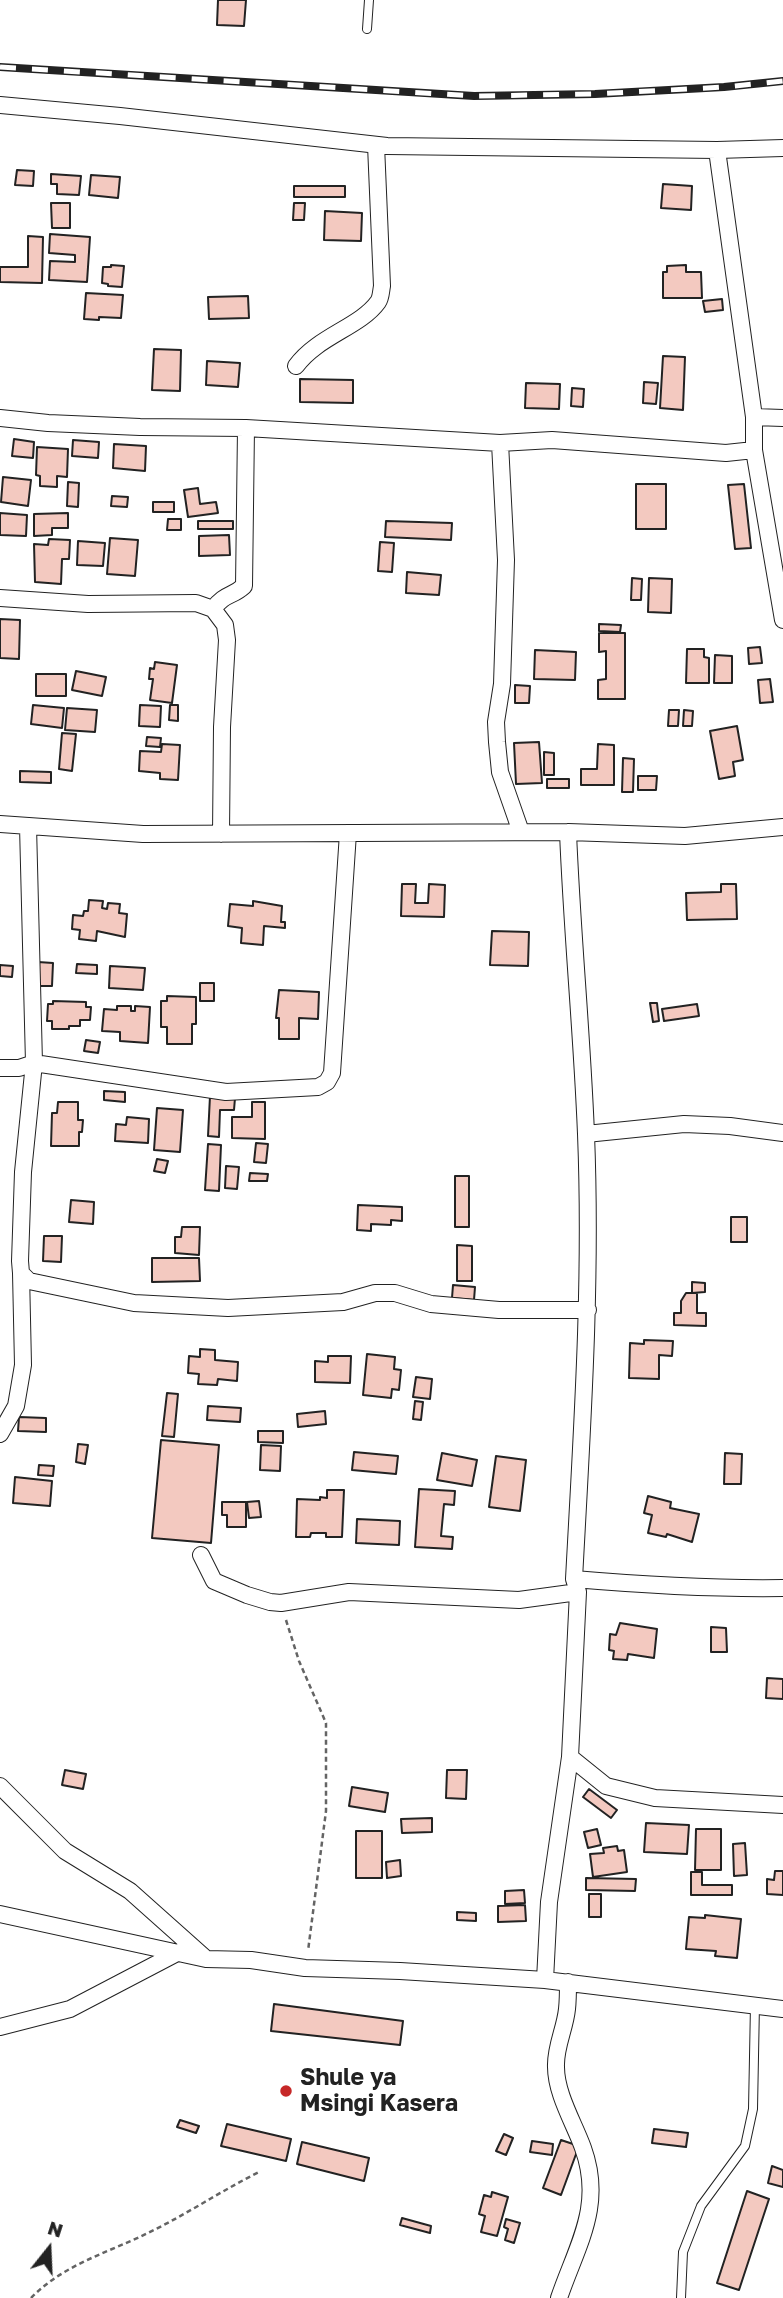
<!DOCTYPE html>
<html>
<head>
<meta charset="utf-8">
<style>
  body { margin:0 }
  #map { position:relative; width:783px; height:2298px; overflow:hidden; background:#fff; font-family:"Golos Text",sans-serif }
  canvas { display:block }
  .north { position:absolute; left:14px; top:2214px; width:70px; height:70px; -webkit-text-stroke:5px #fff; paint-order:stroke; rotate:18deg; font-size:19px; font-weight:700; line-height:28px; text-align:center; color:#222 }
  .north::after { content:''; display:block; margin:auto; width:24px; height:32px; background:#222; clip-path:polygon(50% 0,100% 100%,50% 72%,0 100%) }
</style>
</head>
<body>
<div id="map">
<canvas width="783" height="2298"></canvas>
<div class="north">N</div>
</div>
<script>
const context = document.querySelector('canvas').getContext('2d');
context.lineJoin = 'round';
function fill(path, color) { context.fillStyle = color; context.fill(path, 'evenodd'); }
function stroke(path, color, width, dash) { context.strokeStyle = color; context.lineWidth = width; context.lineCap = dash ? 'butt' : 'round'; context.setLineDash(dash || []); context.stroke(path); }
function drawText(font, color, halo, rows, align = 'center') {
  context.font = font + ' "Golos Text",sans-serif'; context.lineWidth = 5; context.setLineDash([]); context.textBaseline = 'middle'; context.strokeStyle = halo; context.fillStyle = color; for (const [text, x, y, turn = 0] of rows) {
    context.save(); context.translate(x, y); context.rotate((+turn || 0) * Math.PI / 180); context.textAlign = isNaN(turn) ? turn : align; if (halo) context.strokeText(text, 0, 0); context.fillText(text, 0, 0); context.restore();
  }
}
const building = new Path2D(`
  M218,0H246L244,26L217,25Z
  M17,170L34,171L33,186L15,185Z
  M51,174L81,176L79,195L57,194V184H51Z
  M91,175L120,177L118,198L89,195Z
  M663,184L692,186L691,210L661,208Z
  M294,186H345V197H294Z
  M51,203H70V228H52Z
  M294,203H305L304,220H293Z
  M325,211L362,213L361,241L324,240Z
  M50,234L90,237L87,282L49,280L50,261L75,262V255L49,253Z
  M28,236L43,237L42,283L0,282V267H28Z
  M111,265L124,266L122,287L108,286V284L102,283L103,267H111Z
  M686,265V272H701L702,298H663V272H667V266Z
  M86,293L123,295L121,318L99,317V320L84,319Z
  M248,296L249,318L209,319L208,297Z
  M722,299L723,310L705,312L703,301Z
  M154,349L181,350L180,391L152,390Z
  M663,356L685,357L683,410L660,408Z
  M207,361L240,363L238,387L206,385Z
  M300,379L353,380V403L300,402Z
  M644,382L658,383L656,404L643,403Z
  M526,383L560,384L559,409L525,408Z
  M572,388L584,389L583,407L571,406Z
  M14,439L34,442L33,458L12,456Z
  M73,440L99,442L98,458L72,456Z
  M114,444L146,446L145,471L113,468Z
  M37,447L68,449L67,477L57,476V487L40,486V476L36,475Z
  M3,477L31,480L28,506L1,502Z
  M68,482L79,483L78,507L67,506Z
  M636,484H666V529H636Z
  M744,484L751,548L735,549L728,485Z
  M198,488L200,504L216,502L218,513L188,517L184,490Z
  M112,496L128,497L127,507L111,506Z
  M153,502H174V512H153Z
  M0,513L27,515L26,536L0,535Z
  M68,513V528H52V535L34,536V514Z
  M168,519H181V530H167Z
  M198,521H233V529H198Z
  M386,521L452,523L451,540L385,537Z
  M229,535L230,555L199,556V536Z
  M110,538L138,540L135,576L107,574Z
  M49,539L70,540L69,559H62L61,584L35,582L34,544L48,545Z
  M78,541L105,543L103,566L77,565Z
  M380,542L394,543L392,572L378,571Z
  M407,572L441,575L439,595L406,593Z
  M632,578L642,579L641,600H631Z
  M649,578L672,579L671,613L648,612Z
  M0,619L20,620L19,659L0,658Z
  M599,624L621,625L620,632L599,631Z
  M599,633H625V699H598V680L606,679V651L599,652Z
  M760,647L762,663L749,664L748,648Z
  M687,649H704V657L709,658V683H686Z
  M535,650L576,652L575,680L534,679Z
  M715,655L732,656V683H714Z
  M155,662L177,665L172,703L150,700L153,679H149L150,668L154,669Z
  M76,671L106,677L102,696L72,690Z
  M36,674H66V696H36Z
  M770,679L773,702L760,703L758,680Z
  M515,685L530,686L529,703H515Z
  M33,705L64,708L62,728L31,724Z
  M140,705L161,706L160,727L139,726Z
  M170,705H178V721L169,720Z
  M67,708L97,710L95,732L65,730Z
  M669,710H679L678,726H668Z
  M684,710L693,711L692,726H683Z
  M737,726L743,760L733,762L735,776L719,779L710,731Z
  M62,733L76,734L72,771L59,769Z
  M147,737L161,738L160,747L146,746Z
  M539,742L542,783L516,784L514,743Z
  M162,744L180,745L178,780L160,779V773L139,771L140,751L161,752Z
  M598,744L614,745V785H581V769H597Z
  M544,752L554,753V775H544Z
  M623,758L634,759L633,792H622Z
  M20,771L51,772V783L20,782Z
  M638,776H657L656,790H638Z
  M547,779H569V788H547Z
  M402,884H416L415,903H428L429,884L445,885L444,917L401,916Z
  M721,884H736L737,919L687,920L686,893L721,892Z
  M89,900L103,901L102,908L107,909L108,903L120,904L119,913L127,914L125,937L97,931L96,941L79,939L80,930L72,929L73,915L83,916L84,911H88Z
  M253,901L282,906L281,922H285V928L264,926L263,945L241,943L242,928L228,926L230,904L253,906Z
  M492,931L529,932L528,966L490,965Z
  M38,962L53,963L52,986H37Z
  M77,964L97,965V974L76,973Z
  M0,965L13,966L12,977L0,976Z
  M110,966L145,968L143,990L109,988Z
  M200,983H214V1001H200Z
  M279,990L319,992L318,1019L299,1018V1039H279V1018H276Z
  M167,996L196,997V1024H192V1044H167V1027H161V1001H167Z
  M53,1001L86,1002V1007H91L90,1020H80V1026H69V1029H52V1021H47L48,1004H53Z
  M650,1003H657L659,1021L653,1022Z
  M697,1004L699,1016L664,1021L662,1009Z
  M117,1006H131V1011H135V1006L150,1007L148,1043L120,1041V1032L102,1031L104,1009L117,1010Z
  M86,1040L100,1042L98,1053L84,1051Z
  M104,1091L125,1092V1102L104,1100Z
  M210,1096L235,1098L234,1110H220L219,1137L208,1136Z
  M58,1102H78V1120H83L82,1132H79V1146H51L52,1113H57Z
  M252,1102H265V1139L232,1138V1117H252Z
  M157,1108L183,1110L180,1152L154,1150Z
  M127,1117L149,1119L148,1143L115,1141L116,1124L126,1125Z
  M256,1143L268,1144L266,1163L254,1162Z
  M208,1144L221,1145L219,1191L205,1190Z
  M157,1159L168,1161L165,1173L154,1171Z
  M226,1166L239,1167L237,1189L225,1188Z
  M250,1173L268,1174L267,1181H249Z
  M455,1176H469V1227H455Z
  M71,1200L94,1202L93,1224L69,1222Z
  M358,1205L402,1207V1221L391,1220V1225L371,1224V1231L357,1230Z
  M731,1217H747V1242H731Z
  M182,1227H200L199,1255L175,1253V1237H181Z
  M44,1236H62L61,1262L43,1261Z
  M457,1245L472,1246V1281H457Z
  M152,1258H199L200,1281L152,1282Z
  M692,1282L705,1283V1292L692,1293Z
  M453,1285L475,1287L474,1300L452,1298Z
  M686,1293H697V1313H706V1326L674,1325V1313H681V1301Z
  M644,1340L673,1341L672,1356L659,1355V1379L629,1378L630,1343L644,1344Z
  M200,1349L215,1350V1360L238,1362L237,1381L218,1379L217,1385L198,1384L199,1374L188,1373L189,1356L200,1357Z
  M367,1354L395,1357L394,1369L401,1370L399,1390L392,1389L391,1398L363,1395Z
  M328,1356H351L350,1383L315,1382V1361L328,1362Z
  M416,1377L432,1379L430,1399L413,1397Z
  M167,1393L178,1394L174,1437L162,1436Z
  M415,1401L423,1402L421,1420L413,1419Z
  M208,1406L241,1408L240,1422L207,1420Z
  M325,1411L326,1424L298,1427L297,1414Z
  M19,1417L46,1418V1432L18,1431Z
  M258,1431H283V1443L258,1442Z
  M161,1440L219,1445L211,1543L152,1538Z
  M78,1444L88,1445L85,1464L76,1462Z
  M261,1445L281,1446L280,1471L260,1470Z
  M354,1452L398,1456L396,1474L352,1470Z
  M442,1453L477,1460L472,1486L437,1480Z
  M725,1453L742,1454L741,1484H724Z
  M496,1456L526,1460L520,1511L489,1507Z
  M39,1465L54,1466L53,1476L38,1475Z
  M15,1477L52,1481L50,1506L13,1503Z
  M419,1489L455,1491L454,1505L444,1504L441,1536L453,1537L452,1549L415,1547Z
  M327,1490H344L342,1537H326V1533H311L310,1537H296L297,1499L320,1500V1497L327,1498Z
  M648,1496L671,1502L670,1508L699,1514L692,1542L667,1534L666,1537L648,1533L652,1515L644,1513Z
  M259,1501L261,1517L249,1518L247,1502Z
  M222,1502H246V1527H227V1515H222Z
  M357,1519L400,1521L399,1545L356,1543Z
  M620,1623L657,1629L654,1658L628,1654L627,1660L613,1659L614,1651L609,1650L610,1634L616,1635Z
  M711,1627L726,1628L727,1652H711Z
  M767,1678L783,1679V1699L766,1698Z
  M65,1770L86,1774L83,1789L62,1785Z
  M447,1770H467L466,1799L446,1798Z
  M352,1787L388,1793L385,1812L349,1806Z
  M589,1789L617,1810L611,1818L583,1797Z
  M432,1818V1832L402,1833L401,1819Z
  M646,1823L689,1825L687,1854L644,1852Z
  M597,1829L601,1845L588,1848L584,1832Z
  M696,1829H721V1870H695Z
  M356,1831H382V1878H356Z
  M745,1843L747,1875L734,1876L733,1844Z
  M617,1846L618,1851L624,1850L627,1872L593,1877L590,1854L604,1853L603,1848Z
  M400,1860L401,1876L387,1878L386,1862Z
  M775,1871H783V1895L767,1894V1879L774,1880Z
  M691,1872H702V1885H732V1895H691Z
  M586,1878L636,1879L635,1891L586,1890Z
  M524,1890L525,1903L505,1904V1891Z
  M589,1894H601V1917H589Z
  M525,1905L526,1921L498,1922V1906Z
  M457,1912L476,1913V1921L457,1920Z
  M705,1915L741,1919L737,1958L715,1956L716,1951L686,1949L689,1917L705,1918Z
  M274,2004L403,2021L400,2045L271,2031Z
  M180,2120L199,2126L196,2133L177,2127Z
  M227,2124L291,2139L286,2161L221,2146Z
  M654,2129L688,2133L686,2147L652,2143Z
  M504,2134L513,2138L506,2155L496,2151Z
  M561,2140L579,2146L561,2195L543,2188Z
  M532,2141L553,2144L552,2155L530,2152Z
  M302,2142L369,2158L364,2181L297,2164Z
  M772,2166L783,2170V2187L768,2183Z
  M747,2191L769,2199L739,2290L717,2283Z
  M492,2192L508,2197L497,2236L481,2232L485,2216L479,2214L484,2195L491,2197Z
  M402,2218L431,2226L430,2233L400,2225Z
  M506,2219L520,2223L514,2243L505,2240L508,2229L504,2227Z`);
fill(building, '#f3c9c0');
stroke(building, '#222', 2);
const lane = new Path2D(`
  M367,29L369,0
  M681,2298L683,2252L701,2206L745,2146L753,2109L755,2004`);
const street = new Path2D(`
  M0,105L120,116L387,146L717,150L783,148
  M717,150L754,417V450L783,620
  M296,366C318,336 360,327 378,302C381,298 381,291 382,286L376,145
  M754,417L783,418
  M0,418L48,423L140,427L246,428L500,443L552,440L726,453L754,450
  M500,443L506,560L502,684L496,722L497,742L500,772L521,832
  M0,598L88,604L196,603L213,609L225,625L227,640L222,727L221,834
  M213,609C225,593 232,597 244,586L246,428
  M0,824L143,834L568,832L685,836L783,827
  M28,826L34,1063L23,1172L20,1261L21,1273L29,1281L134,1303L228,1308L343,1302L375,1293H395L431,1304L499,1310H588
  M0,1068H19L34,1063L226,1092L318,1087L327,1082L332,1073L348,833
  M586,1134L684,1124L730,1126L783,1133
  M0,1434L16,1406L23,1365L21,1273
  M201,1555L214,1581L247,1595L270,1602L281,1603L349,1592L519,1600L578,1592
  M574,1579C644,1585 713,1589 783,1588
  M570,1757L606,1786L655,1798L783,1805
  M0,1786L65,1851L130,1891L204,1957
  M0,1914L206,1959L251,1960L305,1968L400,1971L545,1980L783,2009
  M545,1980L549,1902L570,1757L578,1592L574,1579C582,1430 592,1282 586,1134C582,1033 572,933 568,832
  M0,2027L70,2009L179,1952
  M559,2298C577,2245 604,2206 583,2148C574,2123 556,2094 556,2067C555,2047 565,2029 567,2009C568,2000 568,1991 568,1982`);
stroke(lane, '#222', 10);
stroke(street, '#222', 18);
stroke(new Path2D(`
  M286,1620L299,1661L326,1723V1811L308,1951
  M31,2298C65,2263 111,2252 154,2230C190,2212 223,2190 259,2172`), '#646464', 2.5, [5, 3.5]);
stroke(lane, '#fff', 8);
stroke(street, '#fff', 16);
const rail = new Path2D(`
  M0,67L474,96L595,94L724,87L783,81`);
stroke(rail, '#222', 8);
stroke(rail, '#fff', 5, [16]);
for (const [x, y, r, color] of [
  [286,2091,7,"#c62828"]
]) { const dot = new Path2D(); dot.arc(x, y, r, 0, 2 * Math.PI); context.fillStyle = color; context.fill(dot); stroke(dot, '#fff', 2.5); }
drawText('bold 23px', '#222', '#fff', [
  ["Shule ya",300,2078],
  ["Msingi Kasera",300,2104]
], 'left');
</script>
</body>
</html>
